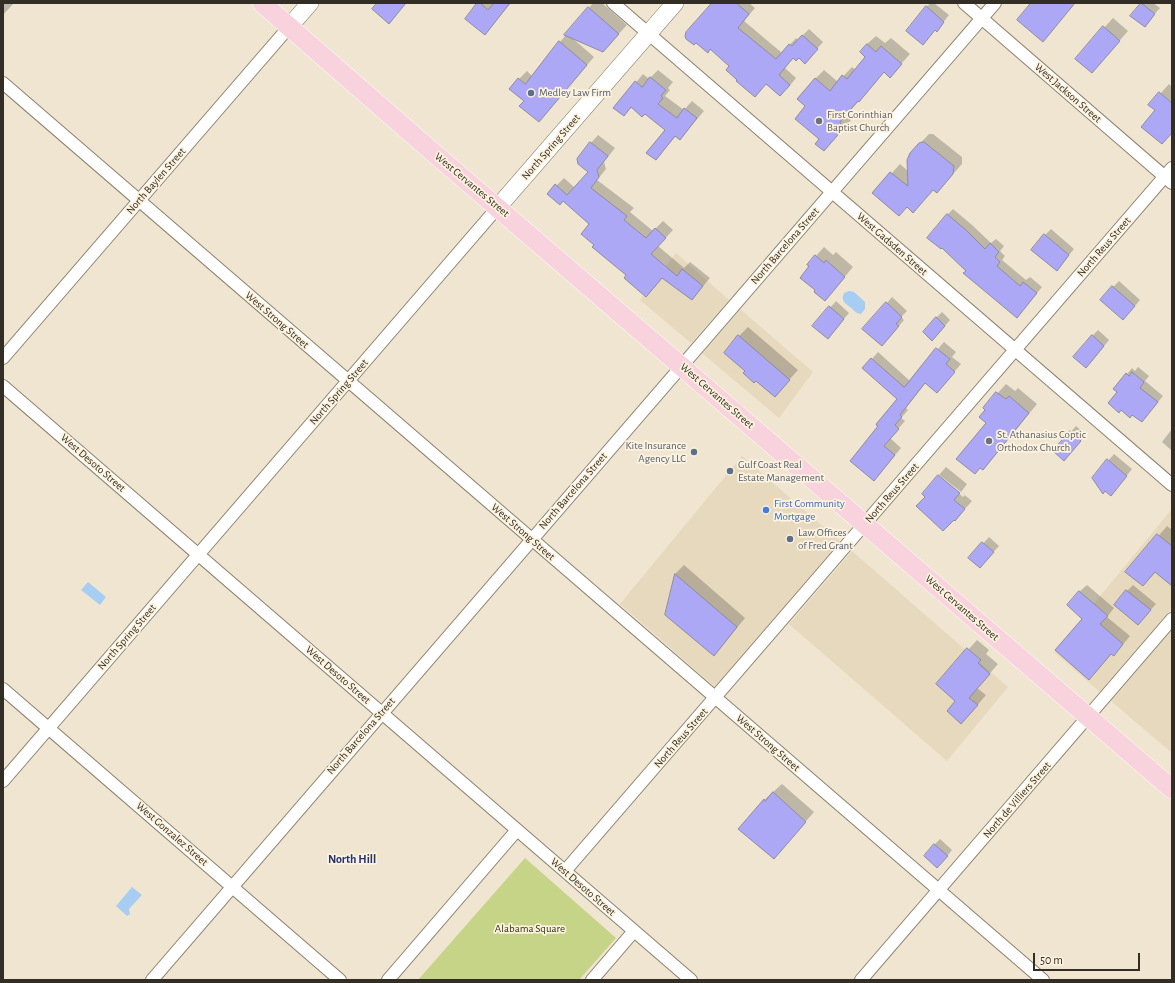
<!DOCTYPE html>
<html>
<head>
<meta charset="utf-8">
<style>
  body { margin:0 }
  #map { position:relative; width:1175px; height:983px; overflow:hidden; background:#efe5d0; font-family:"Alegreya Sans",sans-serif }
  canvas { display:block }
  .frame { position:absolute; inset:0; border:4px solid #322e26; pointer-events:none }
  .scale { position:absolute; left:1033px; top:953px; width:107px; height:18px; box-sizing:border-box; border:2px solid #322e26; border-top:0; padding-left:5px; font-size:12px; line-height:14px; white-space:nowrap; color:#322e26; -webkit-text-stroke:3px #fdf2dd; paint-order:stroke }
</style>
</head>
<body>
<div id="map">
<canvas width="1175" height="983"></canvas>
<div class="frame"></div>
<div class="scale">50 m</div>
</div>
<script>
const context = document.querySelector('canvas').getContext('2d');
context.lineJoin = 'round';
function fill(path, color) { context.fillStyle = color; context.fill(path, 'evenodd'); }
function stroke(path, color, width, dash) { context.strokeStyle = color; context.lineWidth = width; context.lineCap = dash ? 'butt' : 'round'; context.setLineDash(dash || []); context.stroke(path); }
function drawText(font, color, halo, rows, align = 'center') {
  context.font = font + ' "Alegreya Sans",sans-serif'; context.lineWidth = 3.5; context.setLineDash([]); context.textBaseline = 'middle'; context.strokeStyle = halo; context.fillStyle = color; for (const [text, x, y, turn = 0] of rows) {
    context.save(); context.translate(x, y); context.rotate((+turn || 0) * Math.PI / 180); context.textAlign = isNaN(turn) ? turn : align; if (halo) context.strokeText(text, 0, 0); context.fillText(text, 0, 0); context.restore();
  }
}
fill(new Path2D(`
  M676,253L729,300L691,343L640,300Z
  M740,309L813,372L779,418L702,353Z
  M742,456L841,542L715,687L620,604Z
  M1172,509V608L1100,692L1054,652Z
  M852,551L1008,687L947,761L789,624Z
  M1172,630V753L1111,701Z`), '#e7d9be');
fill(new Path2D(`
  M525,858L616,938L579,980H418Z`), '#c6d488');
fill(new Path2D(`
  M849,291L854,292L865,302V309L861,314C855,313 854,310 850,307C844,303 841,300 844,293Z
  M88,582L106,597L100,605L81,590Z
  M132,887L142,895L129,909L130,914L127,916L116,906Z`), '#a7cef2');
fill(new Path2D(`
  M3,3H14L3,15Z
  M477,3H511L484,34Z
  M593,3H602L627,25L611,42L571,37L594,57L539,121L525,100L519,79L527,71L532,76L560,42Z
  M713,3H749L755,8L744,21L782,53L796,38L798,40L809,29L823,42L811,56L794,57L785,68L796,78L787,89L767,83L738,80L730,66Z
  M931,3H934L949,15L937,30L926,7Z
  M1142,3H1153L1160,8L1144,26L1132,16Z
  M1113,18L1128,31L1100,63L1076,59Z
  M876,36L885,43L891,38L910,54L890,76L884,72L848,113L852,119L833,141L820,139L807,106L815,79L824,70L838,82L852,67L856,70L867,57V44Z
  M658,70L673,82L668,88L670,90L665,96L684,110L692,101L704,111L687,131L680,139L676,136L656,159L666,130L646,112L632,107L624,115L615,108L643,74L649,79Z
  M1169,84L1172,87V133L1157,110L1150,105Z
  M929,134H933L962,157V164L945,183L937,192L933,189L907,206L874,193L900,164L908,171L911,153Z
  M598,135L615,148L604,162L606,169L597,180L634,208L630,212L653,231L663,221L673,230L658,246L684,268L690,262L710,278L692,299L663,277L654,288L628,275L595,245L590,224L563,200L548,194L564,178L575,188L589,172L591,143Z
  M953,209L972,225L991,243L996,239L1004,246L1000,251L1005,256L1002,260L1026,280L1030,277L1042,287L1022,311L967,271L947,215Z
  M1051,229L1074,249L1062,264L1045,235Z
  M824,247L833,255L836,252L853,267L825,300L816,290V256Z
  M1119,281L1140,300L1129,313L1113,287Z
  M892,297L907,311L901,317L904,320L888,339L887,303Z
  M836,301L849,313L833,332L814,326Z
  M942,312L950,320L938,334L936,318Z
  M748,327L798,370L775,396L746,371L739,336Z
  M1098,330L1109,340L1092,361V336Z
  M944,342L956,352L952,357L961,364L937,392L926,382L906,408L908,410L901,418L905,421L890,438L901,448L880,473L852,461L899,399L872,359L878,352L910,381Z
  M1138,367L1149,376L1145,381L1163,396L1147,415L1118,392L1127,374L1132,368L1135,371Z
  M1006,384L1015,391L1018,388L1037,404L991,460L983,469L980,467L987,423V410L984,408Z
  M1076,426L1086,435L1069,454L1071,432Z
  M1172,429V449L1171,450L1162,442Z
  M1114,454L1132,469L1116,489L1093,478Z
  M946,467L967,484L961,492L972,501L955,520L926,497L938,476L963,497L965,495L939,475Z
  M1167,526L1172,530V585L1156,571L1143,585L1127,572Z
  M989,537L999,546L985,561L970,558Z
  M684,565L745,618L722,646L714,655L666,615L675,574Z
  M1087,585L1114,608L1107,617L1130,636L1121,647L1084,619L1079,592Z
  M1133,585L1156,604L1138,624L1127,591Z
  M977,640L989,650L986,654L998,664L977,688L986,695L970,714L937,684Z
  M782,784L814,812L774,858L764,800Z
  M940,839L952,850L943,861L934,845Z`), '#0003');
const building = new Path2D(`
  M377,3H406L389,24L372,9Z
  M477,3H480L488,10L494,3H510L485,35L465,19Z
  M712,3H736L749,14L738,28L776,59L789,44L792,46L802,35L818,49L805,64L799,58L796,61L793,58L779,75L790,85L780,96L766,84L755,97L736,81L737,80L726,70L729,66L710,49L708,53L696,43L694,45L686,39L685,36L686,32Z
  M1031,3H1075L1043,42L1017,20Z
  M1141,3L1155,14L1145,27L1130,16Z
  M926,6L944,22L937,32L935,30L923,45L906,31Z
  M588,7L619,34L603,52L564,35Z
  M1103,26L1120,41L1092,73L1075,59Z
  M559,41L587,65L539,122L519,106L524,101L509,89L518,78L525,84Z
  M867,44L876,52L881,46L902,64L890,78L884,72L859,102L858,101L840,122L843,129L824,151L815,144L819,139L795,119L805,106L797,99L815,78L830,91L842,75L847,79L865,57L860,52Z
  M650,77L666,90L661,96L663,98L658,104L677,118L684,108L697,118L680,140L675,136L656,160L646,153L665,130L645,114L642,117L631,107L624,116L613,108L635,81L642,87Z
  M1159,92L1172,103V133L1162,144L1141,127L1155,110L1148,105Z
  M590,142L608,156L597,170L599,177L591,188L627,216L624,220L646,238L655,228L666,238L651,254L677,276L682,269L703,286L692,300L662,278L646,297L624,278L626,275L592,247L594,245L581,234L589,224L563,201L560,205L547,194L555,184L567,195L588,172L578,164L577,159Z
  M924,142L954,166L953,174L937,193L933,190L913,213L907,207L899,216L872,193L890,172L908,186L907,160L910,153L919,143Z
  M947,214L966,230L985,249L990,243L999,252L995,257L1000,262L997,266L1020,286L1023,282L1037,293L1017,318L963,273L966,271L942,248L941,249L927,238Z
  M1044,234L1069,255L1057,271L1031,250Z
  M815,255L824,263L826,260L845,277L825,301L814,292L815,290L800,278L809,266L807,265Z
  M1112,286L1135,306L1123,320L1100,300Z
  M886,302L902,317L896,324L899,326L882,346L862,329Z
  M829,306L844,319L828,339L812,326Z
  M936,317L945,326L932,341L923,332Z
  M738,335L790,380L775,397L756,381L754,383L743,373L745,371L724,353Z
  M1092,335L1104,346L1086,368L1073,357Z
  M936,348L950,359L946,364L955,372L937,393L925,383L900,415L902,417L895,425L899,429L884,446L895,455L874,481L850,461L878,426L876,425L877,423L897,399L862,368L871,358L904,387Z
  M1132,372L1144,382L1140,388L1158,402L1142,422L1132,415L1130,418L1121,410L1119,413L1108,403L1117,392L1113,389L1126,373L1129,376Z
  M996,392L1006,399L1009,396L1029,413L983,470L980,468L975,474L956,459L986,423L979,417L985,410L983,408Z
  M1070,431L1081,441L1064,461L1053,451Z
  M1107,459L1127,476L1111,496L1105,491L1103,494L1092,478Z
  M938,475L960,493L954,500L965,509L955,521L954,520L943,531L916,506L925,497L922,494Z
  M1157,534L1172,546V586L1155,572L1143,586L1125,572Z
  M982,542L994,552L980,568L968,558Z
  M675,574L737,627L714,656L665,615Z
  M1126,590L1151,610L1138,625L1114,605Z
  M1079,591L1108,616L1100,624L1123,644L1114,656L1111,654L1089,680L1055,650L1082,619L1067,605Z
  M967,648L981,660L978,663L990,674L969,698L978,705L961,724L947,711L955,701L936,684Z
  M773,792L806,822L774,859L738,829L764,799L765,801Z
  M934,844L948,856L937,868L924,856Z`);
fill(building, '#aca8f5');
stroke(building, '#8c8ca0', 1);
const street = new Path2D(`
  M613,3L1172,485
  M964,3L1172,183
  M3,83L1043,980
  M3,358L289,27
  M3,386L691,980
  M3,689L340,980
  M3,781L498,207
  M565,871L1172,168
  M152,980L995,3
  M388,980L517,830
  M592,980L634,931
  M861,980L1172,619`);
const secondary = new Path2D(`
  M289,27L310,3
  M498,207L675,3`);
const primary = new Path2D(`
  M262,3L428,148L1172,789`);
stroke(street, '#8b826f', 14);
stroke(secondary, '#8b826f', 18);
stroke(primary, '#fff', 20);
stroke(street, '#fff', 12);
stroke(secondary, '#fff', 17);
stroke(primary, '#f8d3de', 19);
for (const [x, y, r, color] of [
  [531,93,4,"#5c6f8a"],
  [819,121,4,"#6b7280"],
  [989,441,4,"#6b7280"],
  [694,452,4,"#5c6f8a"],
  [730,471,4,"#5c6f8a"],
  [766,510,4,"#3f7fe0"],
  [790,539,4,"#5c6f8a"]
]) { const dot = new Path2D(); dot.arc(x, y, r, 0, 2 * Math.PI); context.fillStyle = color; context.fill(dot); stroke(dot, '#fdf2dd', 1.5); }
drawText('11px', '#4e5e75', '#fdf2dd', [
  ["Medley Law Firm",539,93],
  ["Kite Insurance",686,446,"right"],
  ["Agency LLC",686,459,"right"],
  ["Gulf Coast Real",738,465],
  ["Estate Management",738,478],
  ["Law Offices",798,533],
  ["of Fred Grant",798,546]
], 'left');
drawText('11px', '#322e26', '#fdf2dd', [
  ["West Jackson Street",1068,93,41],
  ["North Spring Street",551,147,-49],
  ["North Baylen Street",156,181,-49],
  ["West Cervantes Street",472,185,40],
  ["West Gadsden Street",892,244,41],
  ["North Barcelona Street",785,246,-49],
  ["North Reus Street",1104,247,-49],
  ["West Strong Street",277,320,41],
  ["North Spring Street",339,392,-49],
  ["West Cervantes Street",717,396,41],
  ["West Desoto Street",93,463,41],
  ["North Barcelona Street",573,491,-49],
  ["North Reus Street",892,493,-49],
  ["West Strong Street",523,532,41],
  ["West Cervantes Street",962,608,41],
  ["North Spring Street",127,637,-49],
  ["West Desoto Street",338,675,41],
  ["North Barcelona Street",361,736,-49],
  ["North Reus Street",681,738,-49],
  ["West Strong Street",768,743,41],
  ["North de Villiers Street",1017,800,-49],
  ["West Gonzalez Street",172,834,41],
  ["West Desoto Street",583,887,41]
]);
drawText('11px', '#5b616d', '#fdf2dd', [
  ["First Corinthian",827,115],
  ["Baptist Church",827,128],
  ["St. Athanasius Coptic",997,435],
  ["Orthodox Church",997,448]
], 'left');
drawText('11px', '#366cbe', '#fdf2dd', [
  ["First Community",774,504],
  ["Mortgage",774,517]
], 'left');
drawText('11px', '#2d330f', '#fdf2dd', [
  ["Alabama Square",530,929]
]);
drawText('bold 12px', '#25336c', '#fdf2dd', [
  ["North Hill",352,859]
]);
</script>
</body>
</html>
